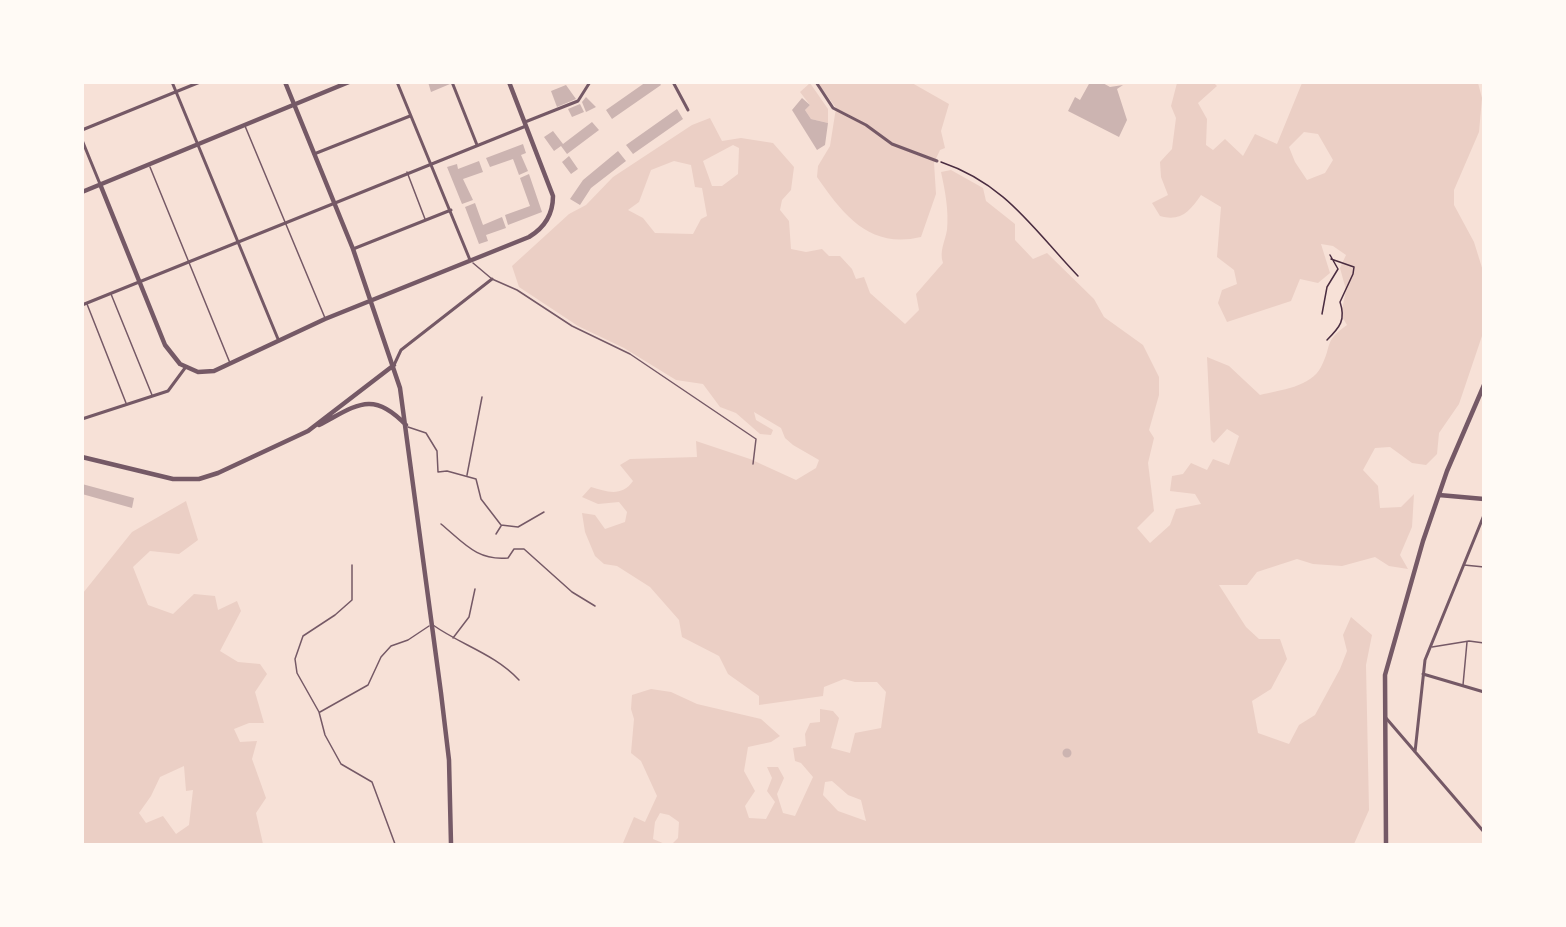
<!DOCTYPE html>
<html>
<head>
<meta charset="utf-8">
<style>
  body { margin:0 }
  #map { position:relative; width:1566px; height:927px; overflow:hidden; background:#f7e1d7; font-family:"Noto Serif",serif }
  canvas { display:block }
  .frame { position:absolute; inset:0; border:84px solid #fffaf5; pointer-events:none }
</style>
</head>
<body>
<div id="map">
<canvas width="1566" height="927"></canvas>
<div class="frame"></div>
</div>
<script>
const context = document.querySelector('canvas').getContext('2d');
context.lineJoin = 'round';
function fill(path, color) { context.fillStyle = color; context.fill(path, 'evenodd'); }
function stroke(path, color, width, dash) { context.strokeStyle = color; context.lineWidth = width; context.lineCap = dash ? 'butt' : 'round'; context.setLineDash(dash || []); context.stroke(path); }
fill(new Path2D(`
  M810,83L828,109V123L811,119L805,110L810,105L800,92Z
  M818,83H912L949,104L941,131L945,148L940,150L934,163L936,194L921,237C870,249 844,216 817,177L818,166L830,146L836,108Z
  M1177,83H1214L1217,86L1198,103L1207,119L1206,145L1213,150L1225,139L1243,156L1255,134L1277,144L1302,83H1478L1482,98L1479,132L1454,190V205L1474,242L1483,271V333L1459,404L1439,433L1437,454L1426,465L1412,463L1390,447L1375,448L1363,470L1378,486L1380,508L1401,507L1414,494L1412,527L1400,555L1408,569L1389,566L1375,557L1342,566L1313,564L1297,559L1257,572L1247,585H1219L1246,627L1259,639H1280L1287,659L1271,689L1252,701L1258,733L1289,744L1299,725L1315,715L1340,669L1347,651L1343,635L1351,617L1372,635L1366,665L1369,810L1354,844H672L678,838L679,822L669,815L660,813L655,822L653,839L665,844L623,843L634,817L645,822L657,796L641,761L631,753L634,719L631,709L632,695L651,689L671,692L697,704L761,719L780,736L771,742L748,747L744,771L755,791L745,806L749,818L766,819L775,802L767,791L772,778L767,767H778L784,778L777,794L783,813L795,816L813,777L801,763L795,761L793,748L806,746L805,734L810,723L820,722V709L833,711L839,718L831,748L850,753L855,733L881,728L886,692L877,682H855L844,679L824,687L823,696L759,705V696L728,674L719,656L682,637L679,620L650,587L617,566L604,564L595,556L585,532L582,513L595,515L605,529L625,522L627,512L619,502L598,504L582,497L591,487C607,492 622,497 633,481L620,465L630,459L697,457L696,441L750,459L796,480L816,468L819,460L793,445L785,438L781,428L754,412L756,420L773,430L771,435L760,434L736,413L720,407L703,384L676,380L624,348L578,326L519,287L512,266L569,214L586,205L613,177L692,125L710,118L722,141L741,138L773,143L794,167L791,190L782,200L780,210L789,221L791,249L806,252L822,249L829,256H840L852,269L856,279L864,277L870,293L905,324L919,310L916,294L943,263C939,251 945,242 947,230C949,211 945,190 941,172L951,170L983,188L986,201L1015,224V240L1033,259L1047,253L1094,299L1104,317L1143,345L1159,377V395L1149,430L1154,438L1148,463L1154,511L1137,528L1150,543L1170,525L1176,509L1201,504L1195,494L1170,491L1172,476L1183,474L1191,463L1207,470L1213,459L1229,465L1239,436L1227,429L1214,443L1211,440L1207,357L1229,366L1260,395C1280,390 1311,387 1321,367C1333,344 1323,342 1347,325L1341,315L1346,290L1340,268L1346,255L1333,246L1321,244L1330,273L1318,283L1300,279L1291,301L1227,322L1218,303L1222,290L1237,284L1234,270L1217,257L1221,207L1201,195C1190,211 1181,222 1160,216L1152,203L1168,195L1161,177L1160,162L1172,149L1176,118L1171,106ZM1304,132L1318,134L1333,160L1325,173L1307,180L1295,162L1289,147ZM733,145L739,148L738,174L722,186H712L703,161ZM674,161L691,165L695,187L702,188L707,216L701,219L693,234L655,233L643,218L628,210L639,202L651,170ZM832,781L848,795L861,800L866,821L838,811L823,795L825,782Z
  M186,501L198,540L179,554L150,551L133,567L148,605L173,614L194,594L215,596L218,610L237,601L241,611L220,651L238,662L260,664L267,674L255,692L264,723H249L234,729L240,742L257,741L252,759L266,798L256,813L263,844H83V593L132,532ZM184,766L186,791L193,790L189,825L176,834L163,816L146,823L139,813L151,796L160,777Z`), '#ebcfc5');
fill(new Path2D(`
  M428,82H449L450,84L431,92Z
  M646,82H659L661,85L612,119L606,110Z
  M1090,82H1101L1110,87L1123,85L1117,89L1127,120L1119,137L1068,111L1075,97L1080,100Z
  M566,85L576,99L557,107L551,91Z
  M586,97L596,107L586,112L582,102Z
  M802,98L810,105L805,110L811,119L828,123L825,145L817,150L792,110Z
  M580,104L584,112L572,117L568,109Z
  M677,109L683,119L633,154L626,145Z
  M592,122L599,130L567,154L561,146L554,151L544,137L553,131L563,144Z
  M523,144L526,153L521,155L528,171L519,175L513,159L490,167L486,158Z
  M618,151L626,161L591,188L580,205L570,199L583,180Z
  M569,156L578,169L571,174L562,162Z
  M479,161L483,172L463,179L473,200L462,204L447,167L457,164L458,169Z
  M529,174L542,212L508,225L505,215L530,206L520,178Z
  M475,203L483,225L502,217L506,228L486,235L488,241L479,244L465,207Z
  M82,484L134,498L132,508L82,494Z
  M1062.5 753a4.5 4.5 0 1 1 9 0a4.5 4.5 0 1 1-9 0Z`), '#ccb4b1');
stroke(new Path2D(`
  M941,162C1006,184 1033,229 1078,276
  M1322,314L1327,287L1338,269L1330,255
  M1327,340C1340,327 1346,320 1340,302L1353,274L1354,267L1331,259`), '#4a2c40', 1.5);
stroke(new Path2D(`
  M514,82H533
  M245,126L325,318
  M150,167L230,363
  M407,172L425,219
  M473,263L492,279L517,290L572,326L630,354L756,439L753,464
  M111,294L152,395
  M87,304L126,403
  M408,427L426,433L437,451L438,472L447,471L476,479L481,499L501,525
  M467,475L482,397
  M441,524C464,543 477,561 508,558L514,549H524L572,592L595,606
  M501,525L518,527L544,512
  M496,534L501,526
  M352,565V600L335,615L303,636L295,659L297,673L319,712L325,735L341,764L372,782L395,844
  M1464,565L1484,567
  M433,625C461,645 495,654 519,680
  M453,638L469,617L475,589
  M1432,647L1469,641L1484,643
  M1463,685L1467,642
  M320,712L368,685L381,657L391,646L408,640L429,626`), '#755966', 1.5);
stroke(new Path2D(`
  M172,82L278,339
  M397,82L470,260
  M452,82L477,145
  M673,82L688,110
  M816,82L833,108L866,125L892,144L937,161
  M525,122L578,101L590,82
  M82,130L200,82
  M82,140L100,184
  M314,154L410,116
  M353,249L451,210
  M82,305L526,126
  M394,365L401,350L492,279
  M82,419L168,391L185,368
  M1423,674L1484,692
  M1386,718L1484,832
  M1415,752L1425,660L1484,515`), '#755966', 3);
stroke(new Path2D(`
  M285,82L353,249L400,388L441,693L449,760L451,844
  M100,184L165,345L180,364L198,372L214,371L325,319L529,237C544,228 553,214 553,196L509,82
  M82,192L349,82
  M319,425C356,406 372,389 406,425
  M82,457L173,479H199L218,473L308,431L394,365
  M1439,495L1484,499
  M1386,844L1385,675L1423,541L1447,471L1484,385`), '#755966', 4.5);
</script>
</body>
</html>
